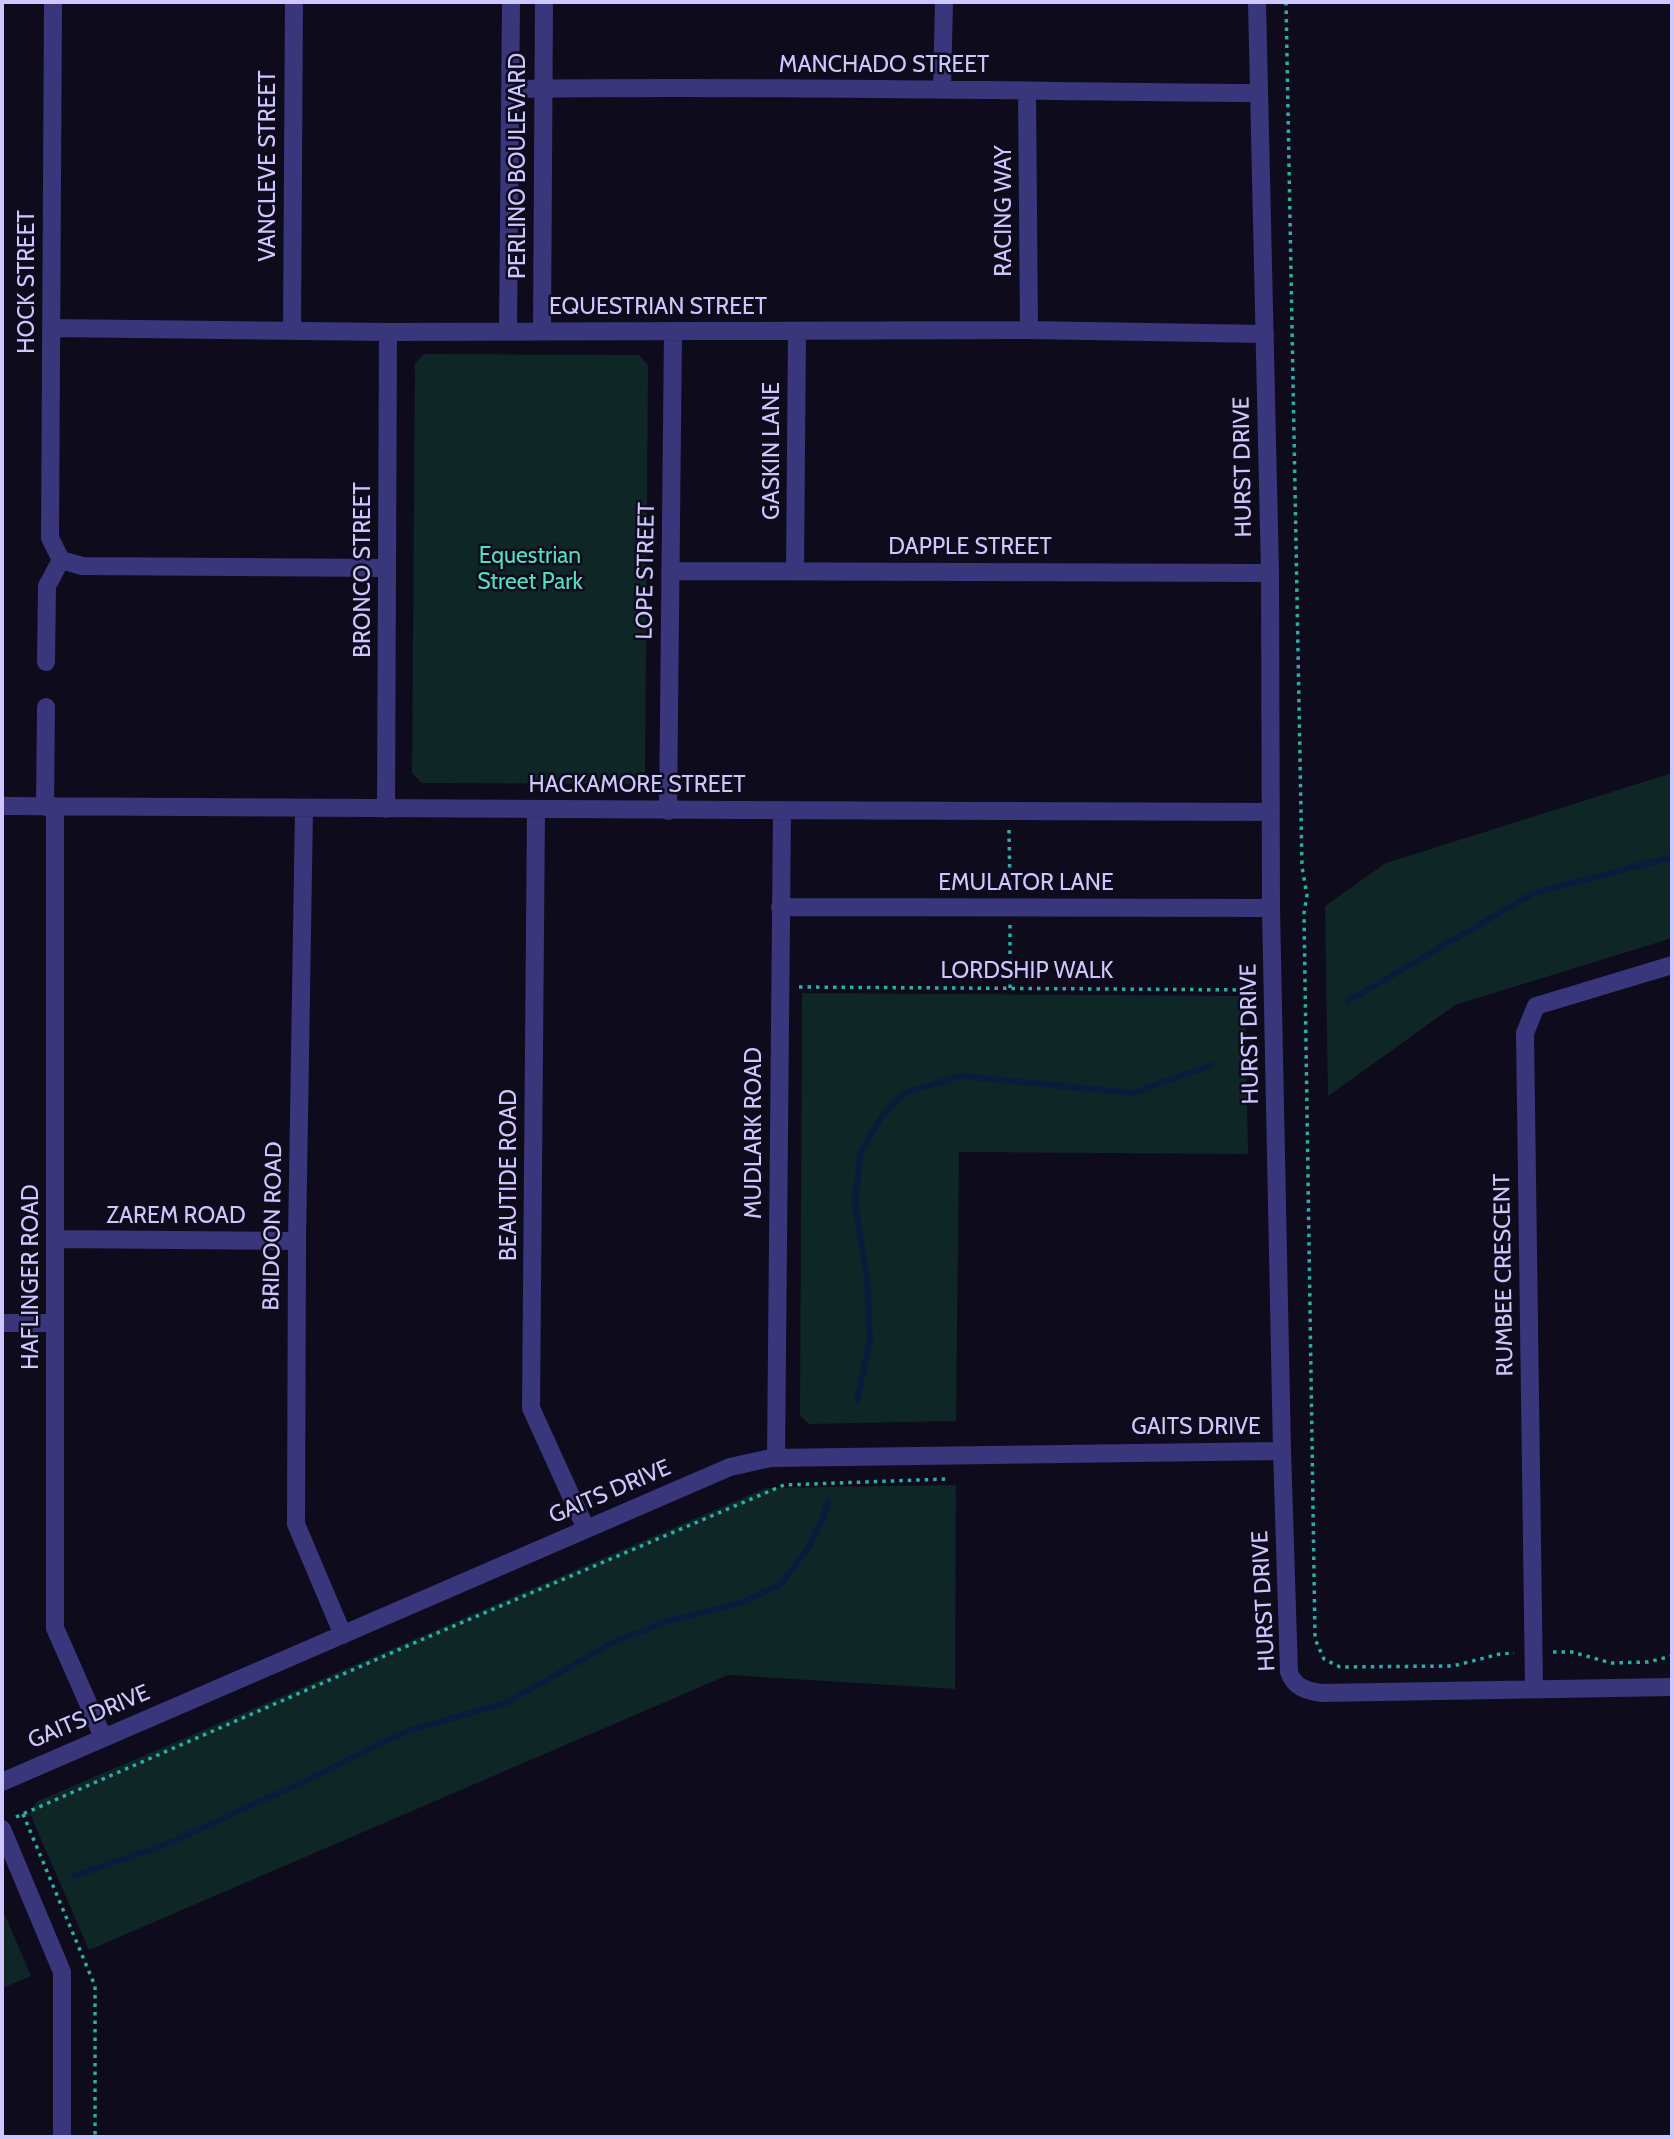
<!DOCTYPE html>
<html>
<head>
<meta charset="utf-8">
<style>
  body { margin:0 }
  #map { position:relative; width:1674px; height:2139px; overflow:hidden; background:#0e0b1c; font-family:Cabin,sans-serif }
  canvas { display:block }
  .frame { position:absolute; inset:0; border:4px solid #cec7ff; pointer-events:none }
</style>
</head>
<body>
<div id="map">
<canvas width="1674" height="2139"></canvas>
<div class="frame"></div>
</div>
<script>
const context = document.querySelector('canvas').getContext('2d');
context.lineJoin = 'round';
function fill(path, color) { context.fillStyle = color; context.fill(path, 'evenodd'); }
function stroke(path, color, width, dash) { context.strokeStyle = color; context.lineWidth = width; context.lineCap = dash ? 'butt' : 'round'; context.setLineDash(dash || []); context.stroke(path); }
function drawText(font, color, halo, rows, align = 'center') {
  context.font = font + ' Cabin,sans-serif'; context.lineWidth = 5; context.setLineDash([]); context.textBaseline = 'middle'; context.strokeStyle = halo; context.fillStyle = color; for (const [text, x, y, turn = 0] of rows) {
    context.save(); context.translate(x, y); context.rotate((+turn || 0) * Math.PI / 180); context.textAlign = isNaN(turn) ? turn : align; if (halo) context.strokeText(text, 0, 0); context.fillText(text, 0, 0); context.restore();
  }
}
fill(new Path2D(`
  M424,354L639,355L648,365L645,775L636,784L422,783L412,773L415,363Z
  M1672,773V938L1455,1005L1328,1096L1325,906L1386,863Z
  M802,993L1245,996L1248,1154L959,1152L956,1421L809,1424L800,1416Z
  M956,1485L955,1689L728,1675L89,1950L30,1814L36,1802L766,1488Z
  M2,1908L31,1976L2,1988Z`), '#0e2626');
stroke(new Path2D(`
  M1348,1001L1534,893L1672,857
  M857,1401L870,1340L867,1279L855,1201L861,1151L883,1115L904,1093L961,1076L1133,1093L1211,1065
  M74,1876L167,1844L320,1774L380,1743L411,1730L506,1703L614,1642L668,1621L741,1603L781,1584L810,1545L824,1515L828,1503`), '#0a1c3c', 6);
stroke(new Path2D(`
  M1286,2L1302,867L1307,895L1304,913L1315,1639L1324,1659L1340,1667L1453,1666L1500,1654L1514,1653
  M1009,830L1010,889
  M1010,925V988
  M799,987L1254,990
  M1553,1652H1572L1611,1663L1648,1662L1672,1656
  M23,1814L95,1986V2137
  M16,1817L421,1640L784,1485L946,1479`), '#2caea7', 3.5, [3.5, 5]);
stroke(new Path2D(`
  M53,2L50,538L61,560L82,566L387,568
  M1257,2L1270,573L1271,908L1282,1451L1289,1672C1294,1687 1306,1691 1322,1693L1672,1687
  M510,89C760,86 1009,91 1259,93
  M942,89L944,2
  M1027,91L1029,330
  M52,328L388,332L1029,330L1265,334
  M292,330L294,2
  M508,330L511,2
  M542,331L544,2
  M670,571L1270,573
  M795,571L797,331
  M46,662L47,586L61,560
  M2,806C425,811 848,809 1271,812
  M55,806V1628L103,1737
  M45,807L46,707
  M304,808L297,1241L296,1524L343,1635
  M386,809L388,332
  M536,810L531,1408L586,1529
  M668,811L673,331
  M780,907L1271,908
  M55,1239L297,1241
  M2,1323H55
  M776,1458L782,810
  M1534,1688L1525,1033L1536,1006L1672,965
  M2,1782L730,1467L771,1458L1282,1451
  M2,1829L62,1972V2137`), '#39367c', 18);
drawText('23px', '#cec7ff', '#0e0b1c', [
  ["MANCHADO STREET",884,65],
  ["VANCLEVE STREET",268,166,-90],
  ["PERLINO BOULEVARD",518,166,-90],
  ["RACING WAY",1004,211,-90],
  ["HOCK STREET",27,282,-90],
  ["EQUESTRIAN STREET",658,307],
  ["GASKIN LANE",772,451,-90],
  ["HURST DRIVE",1243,467,-91],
  ["DAPPLE STREET",970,547],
  ["BRONCO STREET",363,570,-90],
  ["LOPE STREET",646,571,-89],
  ["HACKAMORE STREET",637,785],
  ["EMULATOR LANE",1026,883],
  ["LORDSHIP WALK",1027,971],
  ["HURST DRIVE",1250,1034,-91],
  ["MUDLARK ROAD",754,1133,-90],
  ["BEAUTIDE ROAD",509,1175,-90],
  ["ZAREM ROAD",176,1216],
  ["BRIDOON ROAD",273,1226,-89],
  ["RUMBEE CRESCENT",1504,1275,-91],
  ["HAFLINGER ROAD",31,1277,-90],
  ["GAITS DRIVE",1196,1427],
  ["GAITS DRIVE",610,1492,-23],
  ["HURST DRIVE",1264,1601,-93],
  ["GAITS DRIVE",89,1717,-23]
]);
drawText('23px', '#54debd', '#0e0b1c', [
  ["Equestrian",530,556],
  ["Street Park",530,582]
]);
</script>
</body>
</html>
